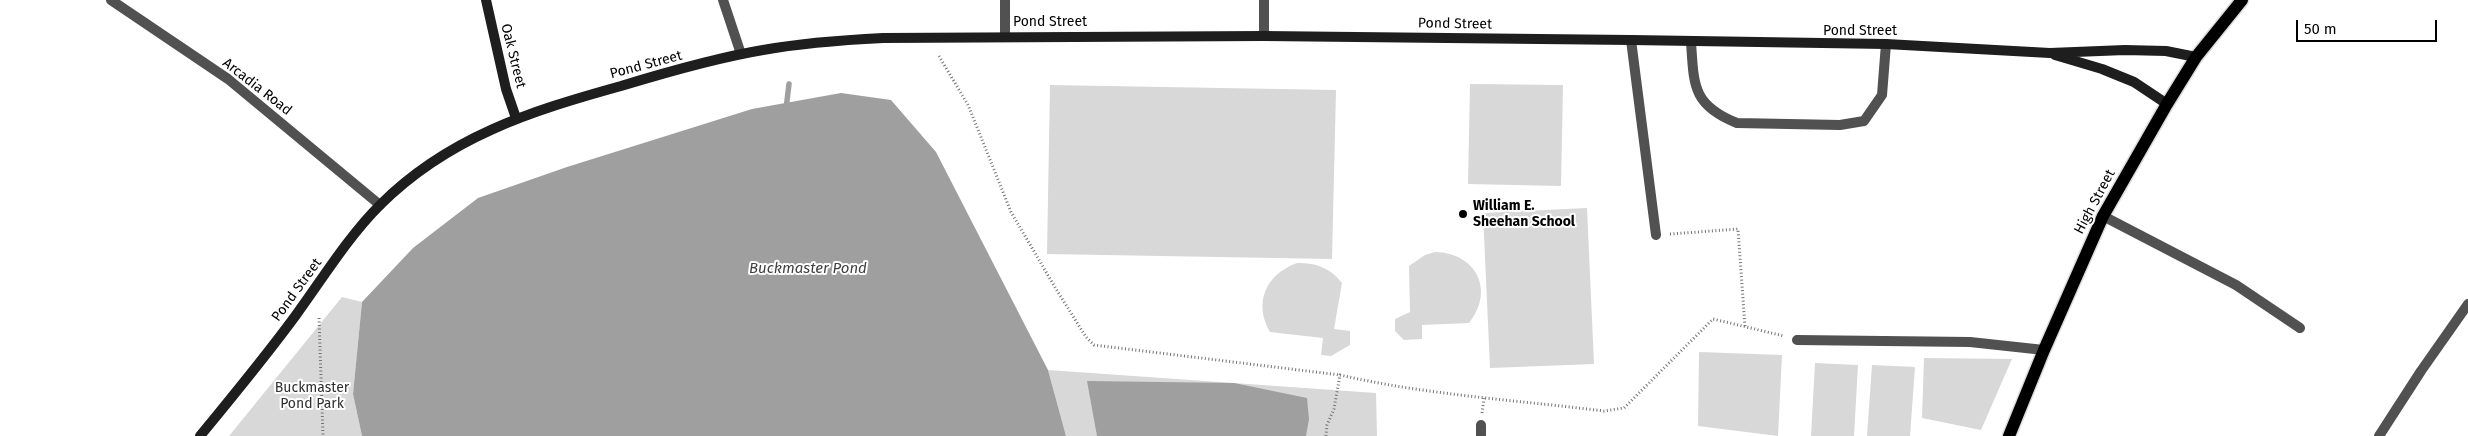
<!DOCTYPE html>
<html>
<head>
<meta charset="utf-8">
<style>
  body { margin:0 }
  #map { position:relative; width:2468px; height:436px; overflow:hidden; background:#fff; font-family:"Fira Sans",sans-serif }
  canvas { display:block }
  .scale { position:absolute; left:2296px; top:20px; width:141px; height:22px; box-sizing:border-box; border:2px solid #000; border-top:0; padding-left:6px; font-size:15px; line-height:18px; white-space:nowrap; color:#000; -webkit-text-stroke:4px #fff; paint-order:stroke }
</style>
</head>
<body>
<div id="map">
<canvas width="2468" height="436"></canvas>
<div class="scale">50 m</div>
</div>
<script>
const context = document.querySelector('canvas').getContext('2d');
context.lineJoin = 'round';
function fill(path, color) { context.fillStyle = color; context.fill(path, 'evenodd'); }
function stroke(path, color, width, dash) { context.strokeStyle = color; context.lineWidth = width; context.lineCap = dash ? 'butt' : 'round'; context.setLineDash(dash || []); context.stroke(path); }
function drawText(font, color, halo, rows, align = 'center') {
  context.font = font + ' "Fira Sans",sans-serif'; context.lineWidth = 4; context.setLineDash([]); context.textBaseline = 'middle'; context.strokeStyle = halo; context.fillStyle = color; for (const [text, x, y, turn = 0] of rows) {
    context.save(); context.translate(x, y); context.rotate((+turn || 0) * Math.PI / 180); context.textAlign = isNaN(turn) ? turn : align; if (halo) context.strokeText(text, 0, 0); context.fillText(text, 0, 0); context.restore();
  }
}
fill(new Path2D(`
  M1470,84L1563,85L1561,186L1468,184Z
  M1050,85L1336,90L1332,259L1047,254Z
  M1587,208L1594,364L1490,368L1483,213Z
  M1435,252C1477,253 1495,291 1469,323L1422,325V339L1404,340L1395,331V319L1410,312L1409,266L1425,255Z
  M1297,263C1317,263 1330,268 1342,283L1334,329L1350,331V345L1331,356L1321,355L1323,338L1270,332C1253,303 1266,274 1297,263Z
  M342,297L362,302L353,394L362,436H229Z
  M1699,352L1782,355L1778,436L1698,426Z
  M1924,358L2012,359L1981,430L1922,418Z
  M1815,363L1858,365L1854,436H1811Z
  M1872,365L1915,367L1910,436H1867Z
  M1048,370L1376,393L1377,436H1066Z`), '#d8d8d8');
fill(new Path2D(`
  M841,93L891,100L936,152L1048,370L1066,436H362L353,394L362,302L413,248L478,198L567,167L752,109Z
  M1087,381L1234,383L1307,398L1309,419L1306,436H1097Z`), '#9f9f9f');
stroke(new Path2D(`
  M786,109L789,84`), '#9f9f9f', 5.5);
const primary = new Path2D(`
  M2009,436L2044,350L2103,216L2167,104L2196,57L2242,0`);
stroke(primary, '#dbdbdb', 15);
stroke(new Path2D(`
  M939,56L968,105L1011,212L1056,289L1086,337L1094,345L1340,375
  M1670,234L1738,229L1745,327
  M319,318L323,436
  M1482,413L1484,398
  M1326,436L1327,425L1334,409L1340,375C1427,395 1516,400 1604,411L1624,408L1713,319L1784,336`), '#737373', 3, [1, 2.5]);
stroke(new Path2D(`
  M723,0L741,54
  M1631,40L1656,235
  M1691,42C1694,85 1692,105 1737,123L1840,125L1864,121L1882,95L1886,44
  M1797,340L1970,342L2044,350
  M2379,436L2421,371L2468,304`), '#515151', 10);
stroke(new Path2D(`
  M111,0L228,79L380,205
  M1005,36V0
  M1264,36V0
  M2103,216L2236,285L2300,328
  M1481,436V425`), '#515151', 10);
stroke(new Path2D(`
  M486,0L506,89L516,118
  M2055,55L2102,69L2134,82L2167,104
  M200,436C233,396 266,356 296,315C323,278 348,237 380,205C448,137 531,111 621,86C667,72 715,58 763,50C802,43 843,40 883,38L1264,36L1631,40L1886,44L2050,53L2125,50L2166,51L2196,57`), '#1e1e1e', 10);
stroke(primary, '#000', 12);
for (const [x, y, r, color] of [
  [1463,214,5,"#000"]
]) { const dot = new Path2D(); dot.arc(x, y, r, 0, 2 * Math.PI); context.fillStyle = color; context.fill(dot); stroke(dot, '#fff', 2); }
drawText('14px', '#000', '#fff', [
  ["Pond Street",1050,22],
  ["Pond Street",1455,24,1],
  ["Pond Street",1860,31],
  ["Oak Street",513,56,76],
  ["Pond Street",646,65,-15],
  ["Arcadia Road",257,87,38],
  ["High Street",2095,202,-62],
  ["Pond Street",297,290,-54]
]);
drawText('bold 14px', '#000', '#fff', [
  ["William E.",1473,206],
  ["Sheehan School",1473,222]
], 'left');
drawText('14px', '#2f2f2f', '#fff', [
  ["Buckmaster",312,388],
  ["Pond Park",312,404]
]);
drawText('italic 15px', '#404040', '#fff', [
  ["Buckmaster Pond",808,269]
]);
</script>
</body>
</html>
